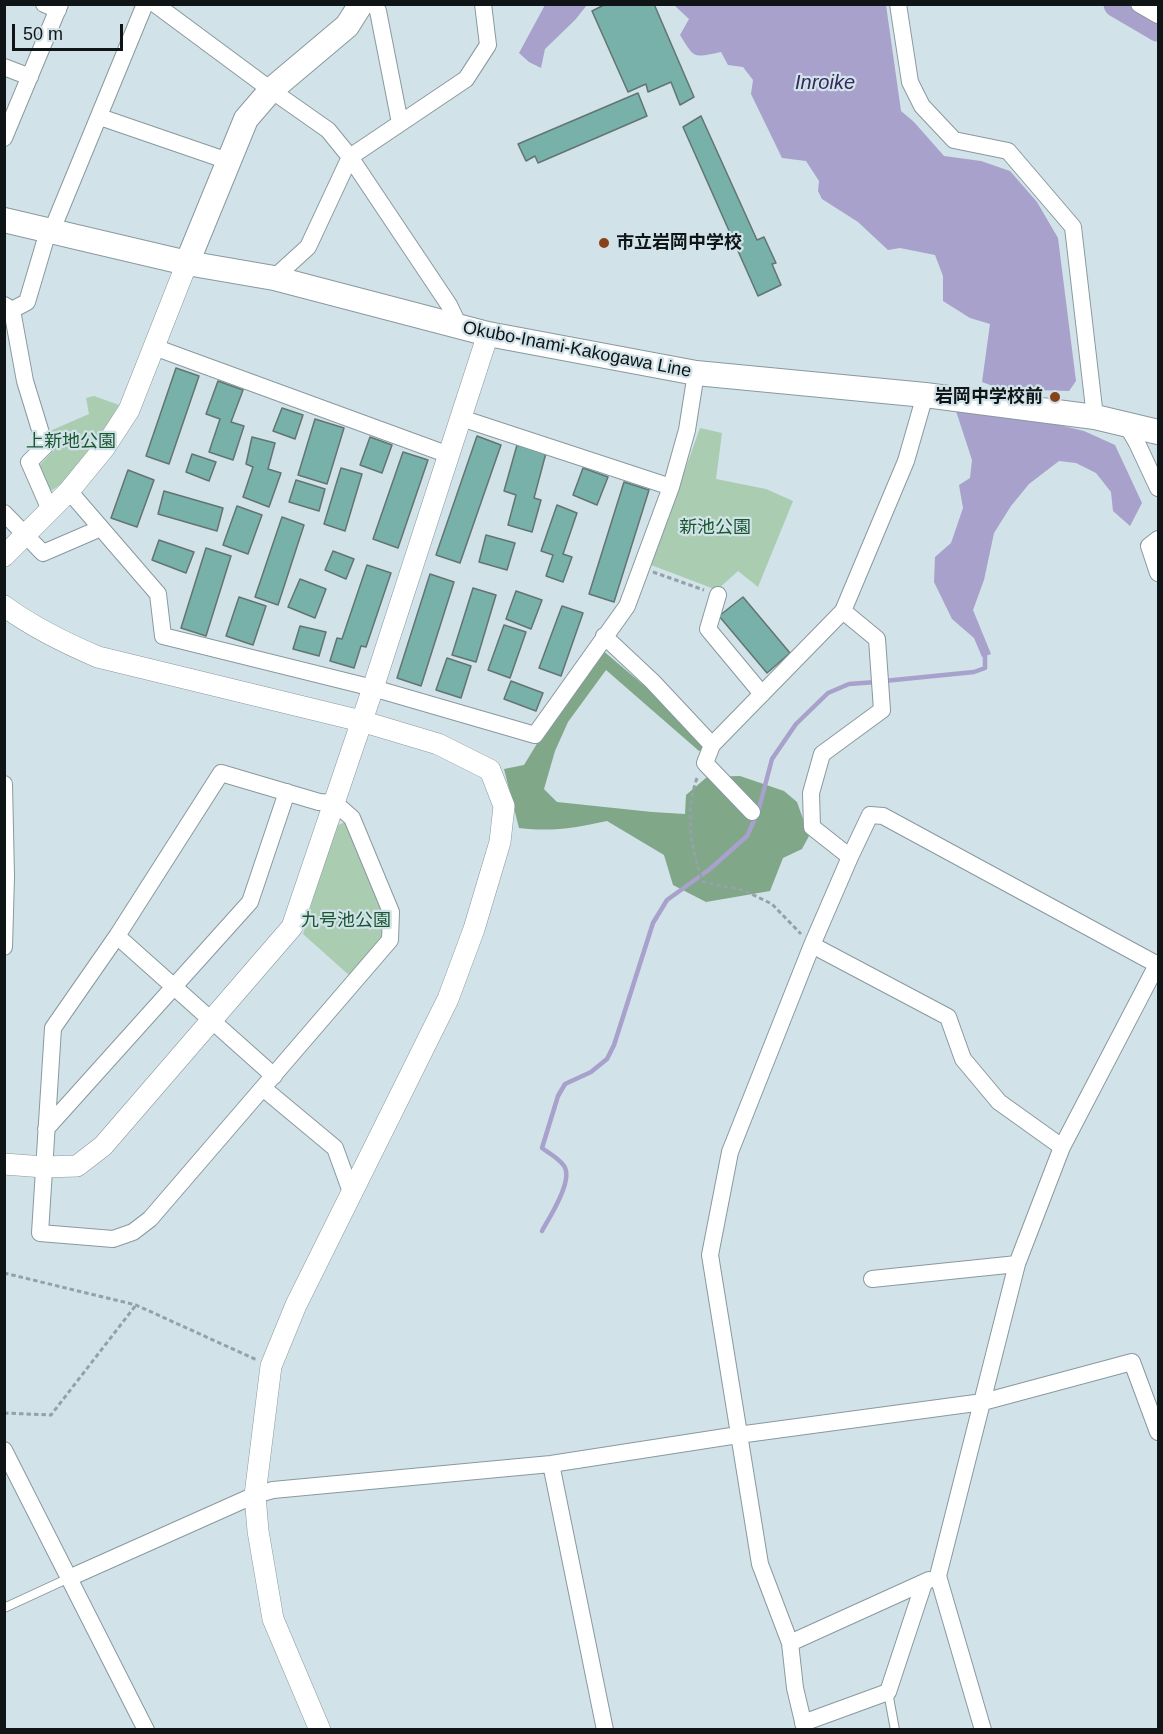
<!DOCTYPE html>
<html>
<head>
<meta charset="utf-8">
<style>
  body { margin:0 }
  #map { position:relative; width:1163px; height:1734px; overflow:hidden; background:#d1e2e8; font-family:Helvetica,sans-serif }
  canvas { display:block }
  .frame { position:absolute; inset:0; border:6px solid #0f1517; pointer-events:none }
  .scale { position:absolute; left:12px; top:24px; width:111px; height:27px; box-sizing:border-box; border:3px solid #0f1517; border-top:0; padding-left:8px; font-size:18px; line-height:21px; white-space:nowrap; color:#0f1517; -webkit-text-stroke:4px #d1e2e8; paint-order:stroke }
</style>
</head>
<body>
<div id="map">
<canvas width="1163" height="1734"></canvas>
<div class="frame"></div>
<div class="scale">50 m</div>
</div>
<script>
const context = document.querySelector('canvas').getContext('2d');
context.lineJoin = 'round';
function fill(path, color) { context.fillStyle = color; context.fill(path, 'evenodd'); }
function stroke(path, color, width, dash) { context.strokeStyle = color; context.lineWidth = width; context.lineCap = dash ? 'butt' : 'round'; context.setLineDash(dash || []); context.stroke(path); }
function drawText(font, color, halo, rows, align = 'center') {
  context.font = font + ' Helvetica,"Noto Sans JP",sans-serif'; context.lineWidth = 4.5; context.setLineDash([]); context.textBaseline = 'middle'; context.strokeStyle = halo; context.fillStyle = color; for (const [text, x, y, turn = 0] of rows) {
    context.save(); context.translate(x, y); context.rotate((+turn || 0) * Math.PI / 180); context.textAlign = isNaN(turn) ? turn : align; if (halo) context.strokeText(text, 0, 0); context.fillText(text, 0, 0); context.restore();
  }
}
fill(new Path2D(`
  M94,396L119,405C108,423 67,488 49,491L39,466L54,450L50,431L89,414L86,398Z
  M700,428L722,433L716,479L766,489L793,501L758,587L738,571L717,590L651,565Z
  M345,822L385,913L384,934L350,976L303,934L332,831L338,825Z`), '#aaccb1');
fill(new Path2D(`
  M601,649L674,711L705,749L699,751L606,670L568,722L555,751L544,789L557,802L652,812L685,814L686,795L707,777L740,776L784,791L797,802L809,836L802,849L783,858L770,891L706,902L673,885L664,855L607,821C574,828 553,832 519,828L504,769L524,765L541,737Z`), '#7fa788');
fill(new Path2D(`
  M545,5H587L575,20L545,49L541,68L529,62L519,53Z
  M674,5H886L901,111L914,122L944,156L981,161L1010,171L1037,202L1058,238L1076,381L1069,391L1001,389L982,382L990,324L970,318L943,301V276L935,255L900,248L888,250L858,222L822,199L818,191L819,181L806,161L782,158L751,94L753,80L743,67L728,65L721,52C693,58 695,59 680,35L689,19Z
  M956,411L1051,423L1084,431L1115,445L1142,503L1130,526L1113,511L1111,492L1096,473L1076,463L1059,461L1029,484L1011,506L994,533L984,580L973,610L991,654L982,657L974,638L952,619L934,582L935,557L951,543L963,508L959,485L970,478L972,460Z`), '#a7a1cc');
stroke(new Path2D(`
  M884,681L974,672L985,668V652
  M542,1231C549,1218 574,1180 564,1166C560,1159 549,1153 542,1148L558,1096L565,1084L591,1072L607,1059L614,1045L653,923L667,900L710,869L747,836L758,812L772,759L796,724L828,693L849,684L876,682`), '#a7a1cc', 4.5);
stroke(new Path2D(`
  M1117,4L1158,28`), '#a7a1cc', 27);
const building = new Path2D(`
  M606,4H654L694,97L680,105L671,82L648,92L646,84L628,92L592,11Z
  M638,93L647,116L538,163L535,156L526,161L518,144Z
  M701,116L757,240L764,237L776,263L772,264L781,285L758,296L683,127Z
  M176,368L199,376L169,464L146,456Z
  M218,381L243,390L231,422L244,426L233,460L209,452L220,419L206,414Z
  M282,408L303,415L295,439L273,431Z
  M315,419L344,428L327,484L298,475Z
  M477,436L501,445L460,563L436,555Z
  M252,437L275,443L268,469L281,473L269,507L243,497L253,467L246,464Z
  M370,437L392,445L382,473L360,465Z
  M517,445L546,453L534,498L541,500L532,532L508,525L516,495L504,491Z
  M403,452L428,460L398,548L373,539Z
  M192,454L216,462L209,481L186,472Z
  M341,468L362,474L345,531L324,524Z
  M583,468L608,477L597,505L573,495Z
  M128,470L154,480L137,527L111,518Z
  M296,480L325,489L319,511L289,502Z
  M624,482L649,490L614,602L589,594Z
  M164,491L223,508L217,531L158,514Z
  M557,505L577,513L563,554L572,557L563,582L546,576L553,555L541,551Z
  M237,506L262,515L248,554L223,545Z
  M282,517L304,525L278,605L255,597Z
  M486,535L515,543L507,570L479,562Z
  M159,540L194,552L186,573L152,560Z
  M206,548L231,556L206,636L181,628Z
  M333,551L354,559L346,579L325,570Z
  M367,565L391,573L366,647L361,646L354,668L330,661L337,638L342,639Z
  M430,574L454,582L421,686L397,678Z
  M300,579L326,589L315,618L288,607Z
  M473,588L496,595L476,662L452,655Z
  M516,591L542,600L531,629L506,619Z
  M239,597L266,606L253,645L226,636Z
  M743,597L790,653L767,673L719,616Z
  M562,606L583,613L561,676L539,668Z
  M504,625L526,632L510,678L488,670Z
  M300,626L326,632L319,656L293,649Z
  M447,658L471,666L461,698L436,690Z
  M511,681L543,693L536,711L504,699Z`);
fill(building, '#77b1aa');
stroke(building, '#637471', 1.5);
const service = new Path2D(`
  M4,1608L69,1578
  M888,1692L895,1730`);
const minor = new Path2D(`
  M44,4L58,10
  M155,4L271,90L328,130L350,157L449,305L459,326
  M374,4L378,11L400,123
  M898,4L910,82L922,106L954,140L1008,151L1073,227L1095,417
  M1139,4L1158,15
  M4,67L30,77
  M100,117L228,161
  M4,138L60,4
  M274,278L308,247L350,157L466,79L488,45L483,4
  M4,305L12,310L25,381L45,446L29,462L50,510
  M12,310L27,302L46,238L52,230L145,4
  M154,347L449,455
  M461,418L671,487
  M1126,424L1137,443L1158,488
  M69,491L158,594L163,636L373,688L535,735L627,606L671,487L687,430L696,373
  M4,513L43,553L101,528
  M1158,539L1149,546L1158,573
  M718,595L708,629L762,694
  M843,611L877,639L882,710L822,754L811,793L812,827L850,857
  M604,636L652,681L712,745L843,611L906,461L925,395
  M712,745L705,763L752,812
  M221,773L319,802L335,803L352,818L391,912L390,940L150,1219L133,1232L113,1239L40,1233L53,1028L117,936Z
  M4,784L6,877L4,947
  M117,936L274,1076
  M812,945L948,1017L963,1059L999,1102L1062,1147
  M263,1088L335,1148L351,1192
  M46,1129L250,902L287,792
  M872,1279L1017,1264
  M4,1450L146,1730
  M551,1464L605,1730
  M69,1578L255,1495L273,1490L551,1464L738,1435L983,1402L1132,1362L1158,1432
  M790,1643L929,1580
  M803,1723L888,1692L924,1583
  M805,1730L795,1688L790,1643L760,1564L710,1255L730,1152L812,945L850,857L870,815L883,816L1158,965
  M983,1730L938,1576L1017,1264L1062,1147L1158,963`);
const tertiary = new Path2D(`
  M4,556L69,491L105,447L129,410L187,263
  M4,606C34,628 65,643 98,657L361,721L438,744L490,770L504,806L500,842L474,929L448,999L296,1305L271,1366L255,1495L258,1531L273,1619L320,1730
  M4,1164L44,1167L77,1166L103,1146L292,927L373,688L488,334`);
const secondary = new Path2D(`
  M4,220L187,263L274,278L488,334L696,373L925,395L1095,417L1158,432
  M187,263L246,119L271,90L347,26L361,4`);
stroke(service, '#89999f', 10);
stroke(minor, '#89999f', 18);
stroke(tertiary, '#89999f', 22);
stroke(secondary, '#89999f', 26);
stroke(new Path2D(`
  M653,572L704,590
  M697,778C685,813 690,847 703,882L743,890L772,904L801,934
  M4,1273L136,1305L257,1360
  M4,1413L51,1415L136,1305`), '#94a2a7', 3, [4.5, 3]);
stroke(service, '#fff', 8);
stroke(minor, '#fff', 16);
stroke(tertiary, '#fff', 21);
stroke(secondary, '#fff', 24);
for (const [x, y, r, color] of [
  [604,243,6,"#87421b"],
  [1055,397,6,"#87421b"]
]) { const dot = new Path2D(); dot.arc(x, y, r, 0, 2 * Math.PI); context.fillStyle = color; context.fill(dot); stroke(dot, '#d1e2e8', 2); }
drawText('bold 18px', '#0f1517', '#d1e2e8', [
  ["市立岩岡中学校",616,243],
  ["岩岡中学校前",1043,397,"right"]
], 'left');
drawText('18px', '#0f1517', '#d1e2e8', [
  ["Okubo-Inami-Kakogawa Line",577,350,11]
]);
drawText('18px', '#19572f', '#d1e2e8', [
  ["上新地公園",71,442],
  ["新池公園",715,528],
  ["九号池公園",346,921]
]);
drawText('italic 20px', '#35285e', '#d1e2e8', [
  ["Inroike",825,83]
]);
</script>
</body>
</html>
